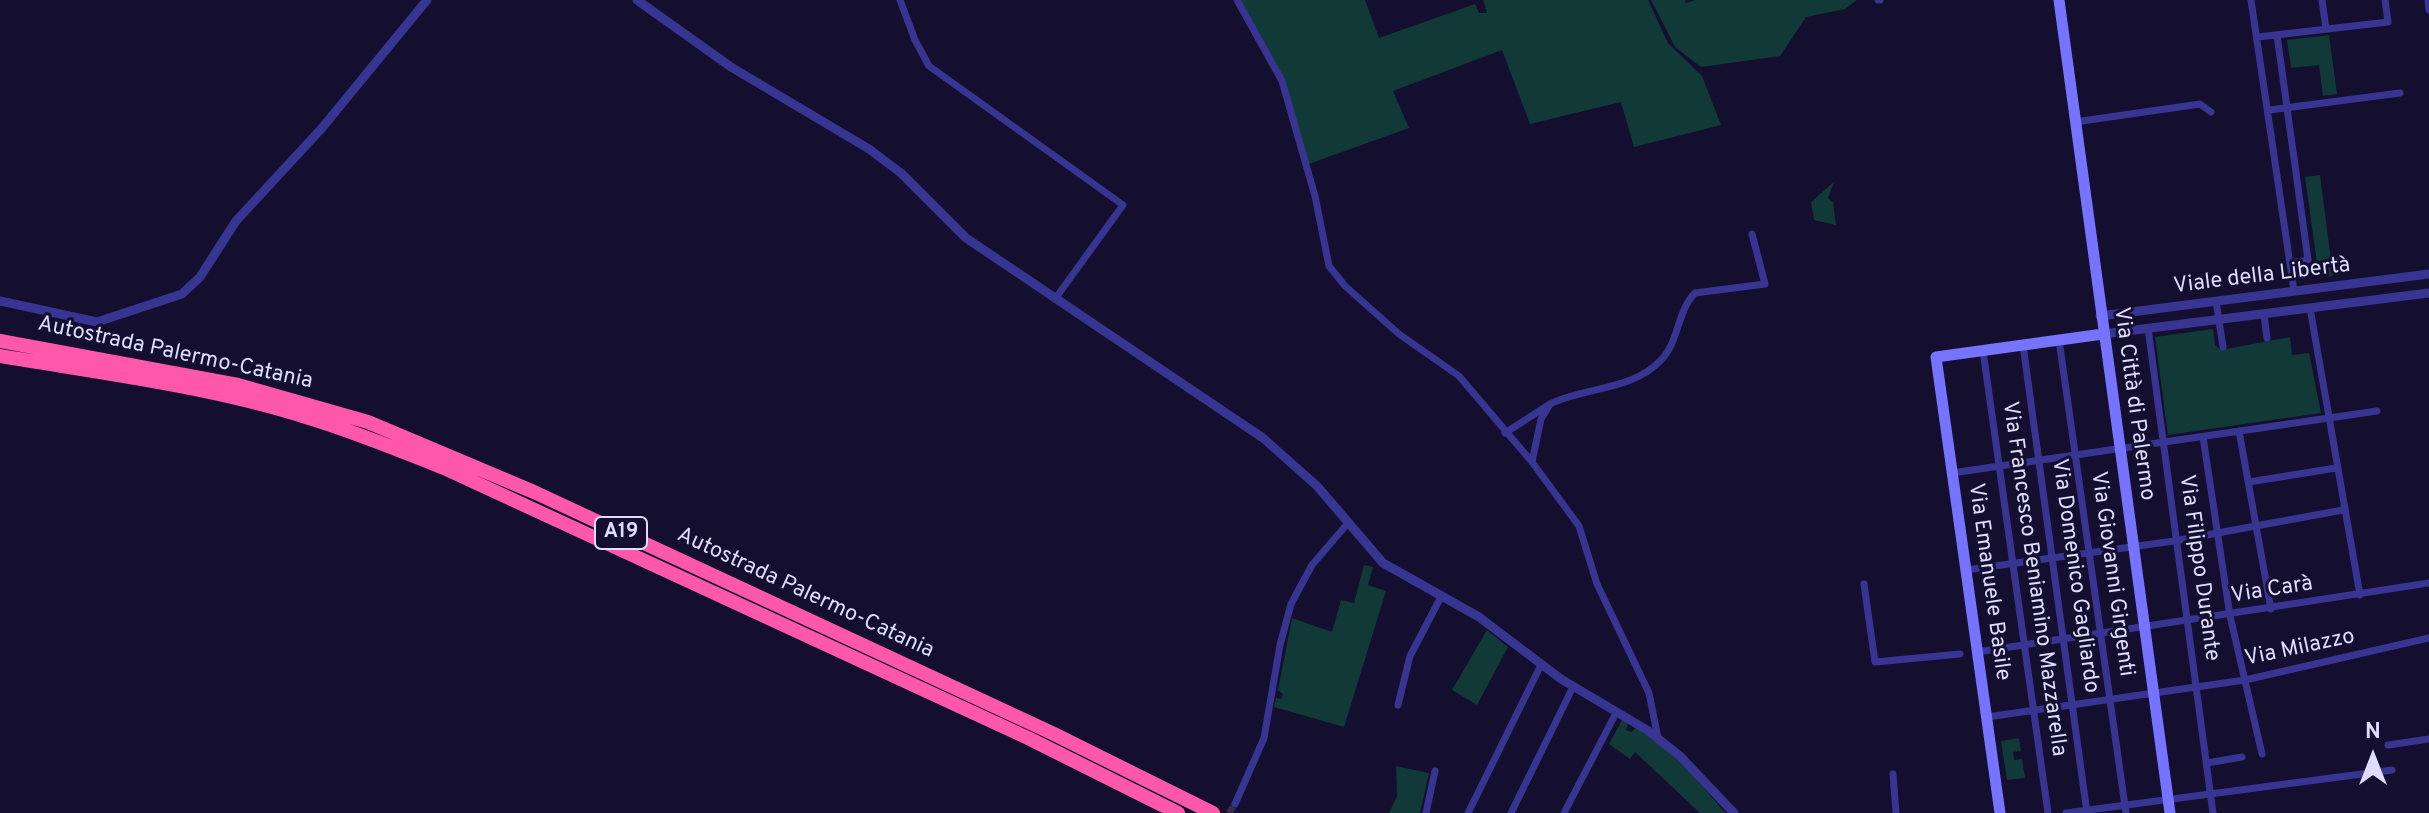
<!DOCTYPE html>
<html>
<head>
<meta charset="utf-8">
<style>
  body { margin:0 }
  #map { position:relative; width:2429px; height:813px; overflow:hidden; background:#140f2e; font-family:Overpass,sans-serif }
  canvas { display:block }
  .north { position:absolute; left:2333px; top:717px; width:80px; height:80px; -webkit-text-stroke:6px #140f2e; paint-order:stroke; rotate:0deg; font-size:22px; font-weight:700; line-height:32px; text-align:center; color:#dfdcff }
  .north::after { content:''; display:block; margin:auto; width:28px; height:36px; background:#dfdcff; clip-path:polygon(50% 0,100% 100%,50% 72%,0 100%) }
</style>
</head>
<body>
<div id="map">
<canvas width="2429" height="813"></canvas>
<div class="north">N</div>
</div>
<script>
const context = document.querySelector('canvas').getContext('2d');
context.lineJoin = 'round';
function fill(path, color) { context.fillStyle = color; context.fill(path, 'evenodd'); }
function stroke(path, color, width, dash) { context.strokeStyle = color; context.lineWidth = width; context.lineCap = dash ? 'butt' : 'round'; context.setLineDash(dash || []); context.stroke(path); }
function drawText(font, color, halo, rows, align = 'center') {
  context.font = font + ' Overpass,sans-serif'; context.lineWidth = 6; context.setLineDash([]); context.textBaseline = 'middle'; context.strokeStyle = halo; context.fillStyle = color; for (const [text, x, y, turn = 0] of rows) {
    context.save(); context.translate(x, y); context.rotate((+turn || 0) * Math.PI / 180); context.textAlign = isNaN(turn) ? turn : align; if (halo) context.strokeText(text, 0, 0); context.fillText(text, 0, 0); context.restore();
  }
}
fill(new Path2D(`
  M1237,0H1365L1379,38L1475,4L1479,13H1487L1483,0H1648L1668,43L1702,76L1721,125L1634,147L1621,102L1530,124L1502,50L1393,91L1409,128L1306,165L1282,81Z
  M1651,0H1685L1686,3L1695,0H1857L1845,9L1806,17L1780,56L1701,67L1675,47Z
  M2329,35L2337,94L2323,96L2319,65L2291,68L2287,40Z
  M2320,175L2333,276L2319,277L2305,177Z
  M1834,182L1828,198L1833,202L1836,225L1814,220L1811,202Z
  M2213,329L2215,345L2221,350L2290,337L2292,355L2309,353L2321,413L2168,435L2155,337Z
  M1364,565L1373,567L1368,585L1386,591L1344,727L1274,707L1276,698L1281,699L1283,694L1278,690L1292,618L1332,632L1341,600L1354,603Z
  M1487,630L1508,647L1477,705L1452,690Z
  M1622,720L1628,723L1626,730L1631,732L1636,728C1670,747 1699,781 1725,813H1700L1635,752L1630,759L1609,744Z
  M2019,738L2021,751L2013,752L2014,760L2022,759L2025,778L2007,780L2001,741Z
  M1396,766L1429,773L1420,813H1389L1397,796Z`), '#113937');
stroke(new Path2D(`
  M1229,813L1235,804`), '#322e4d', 7, [7, 3.5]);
stroke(new Path2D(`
  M900,0L915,40L929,66L1123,205L1055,299
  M1237,0L1282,81L1315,196L1329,266L1345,286L1399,334L1459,376L1532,462L1579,526L1597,584L1649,693L1658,738
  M1878,0H1880
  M2251,0L2294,291
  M2322,0L2326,29
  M2428,0L2429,10
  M2277,35L2308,260L2290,263
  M2258,37L2388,22L2385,0
  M2269,110L2400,93
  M2075,122L2200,104L2211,112
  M2216,301L2223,347
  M2310,308L2360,595
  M2264,314L2267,338
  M2148,328L2213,813
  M2059,340L2126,813
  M2023,345L2087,813
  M1983,351L2048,813
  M1550,404C1585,387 1634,390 1661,360C1679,342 1677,311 1695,293L1765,284L1752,234
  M2239,431L2271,609
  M1505,433L1550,404L1541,419L1532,462
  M2203,437L2230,616L2262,754
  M1952,473L2377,411
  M2249,482L2336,468
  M1966,570L2174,541L2343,510
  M1864,584L1875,662L1960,654
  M1977,652L2429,583
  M1398,705L1410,656L1442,595
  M1987,717L2245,680L2429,638
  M2388,745L2429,739
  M2207,763L2242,757
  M1893,774L1896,813
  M1235,804L1264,738L1280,645L1291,604L1312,565L1348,523
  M1426,813L1435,771
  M1468,813L1541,665
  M1511,813L1573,687
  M1564,813L1616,713
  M2066,813L2392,770`), '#383592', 7);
stroke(new Path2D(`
  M637,0L731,67L869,149L901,173L966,238L1263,438L1317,486L1383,563L1479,617L1561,679L1647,730L1680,756L1734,813
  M0,301L97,322L182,294L200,277L236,221L322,128L427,0
  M2100,316L2429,274
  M2103,334L2429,293`), '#383592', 9);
stroke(new Path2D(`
  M2059,0L2170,813
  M2000,813L1936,357L2103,334`), '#7573ff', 11);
stroke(new Path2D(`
  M0,341L238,385L368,422L534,492L1052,733L1213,813
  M0,356C101,373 208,386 306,417C353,431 399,450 444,468L1028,738L1178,813`), '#ff57a9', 14);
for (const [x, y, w] of [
  [621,533,52]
]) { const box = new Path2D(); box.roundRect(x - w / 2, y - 16, w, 32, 6); context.fillStyle = '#140f2e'; context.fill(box); stroke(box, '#dfdcff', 2); }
drawText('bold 20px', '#dfdcff', null, [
  ["A19",621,533]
]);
drawText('22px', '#dfdcff', '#140f2e', [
  ["Viale della Libertà",2262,277,-7],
  ["Autostrada Palermo-Catania",175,354,12],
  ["Via Città di Palermo",2133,404,82],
  ["Via Filippo Durante",2198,568,82],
  ["Via Giovanni Girgenti",2111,574,82],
  ["Via Domenico Gagliardo",2074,576,82],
  ["Via Francesco Beniamino Mazzarella",2033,579,82],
  ["Via Emanuele Basile",1988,582,82],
  ["Via Carà",2272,591,-9],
  ["Autostrada Palermo-Catania",805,594,25],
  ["Via Milazzo",2300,649,-12]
]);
</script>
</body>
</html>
